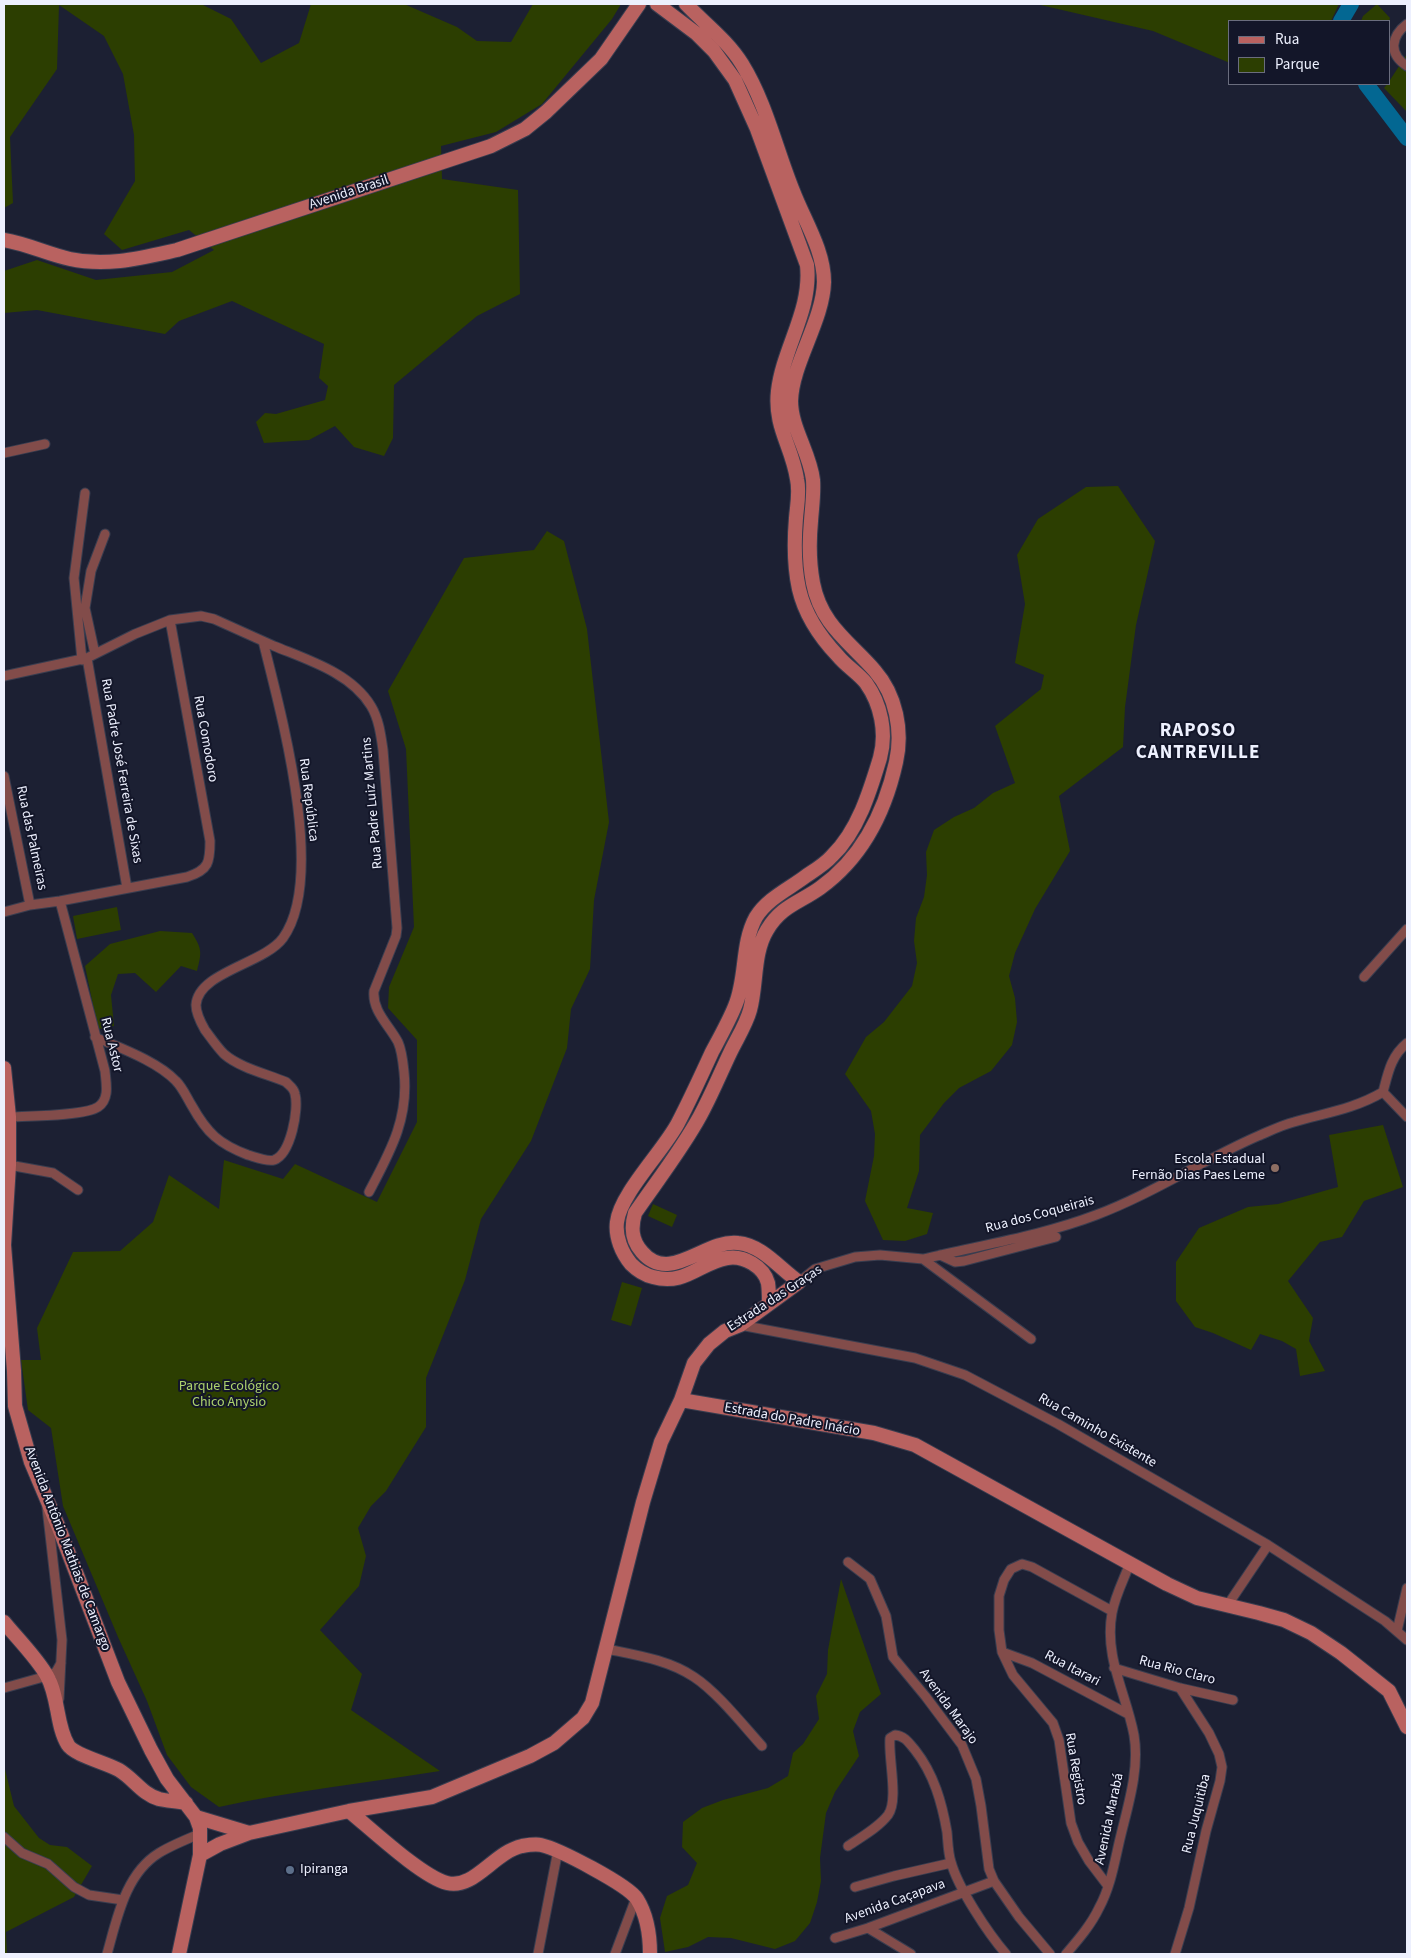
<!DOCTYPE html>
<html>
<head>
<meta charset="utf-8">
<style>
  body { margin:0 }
  #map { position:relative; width:1411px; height:1958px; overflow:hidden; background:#1c2033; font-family:"Source Sans 3",sans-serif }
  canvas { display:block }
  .frame { position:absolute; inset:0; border:5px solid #edf0fe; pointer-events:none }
  .legend { position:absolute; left:1228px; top:20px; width:162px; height:65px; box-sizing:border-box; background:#131629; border:1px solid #6a6d7e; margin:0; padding:6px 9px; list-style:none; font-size:15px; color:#edf0fe }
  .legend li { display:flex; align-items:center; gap:10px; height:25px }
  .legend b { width:25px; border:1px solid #6a6d7e }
</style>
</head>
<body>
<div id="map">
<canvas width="1411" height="1958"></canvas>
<div class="frame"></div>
<ul class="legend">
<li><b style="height:6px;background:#b96260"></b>Rua</li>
<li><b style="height:14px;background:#2c3e01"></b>Parque</li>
</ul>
</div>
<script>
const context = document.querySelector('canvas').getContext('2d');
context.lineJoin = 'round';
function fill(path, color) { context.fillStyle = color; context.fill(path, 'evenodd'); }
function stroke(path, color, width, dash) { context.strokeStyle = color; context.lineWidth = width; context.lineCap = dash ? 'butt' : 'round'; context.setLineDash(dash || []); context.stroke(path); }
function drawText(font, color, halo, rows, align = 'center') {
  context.font = font + ' "Source Sans 3",sans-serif'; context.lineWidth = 4; context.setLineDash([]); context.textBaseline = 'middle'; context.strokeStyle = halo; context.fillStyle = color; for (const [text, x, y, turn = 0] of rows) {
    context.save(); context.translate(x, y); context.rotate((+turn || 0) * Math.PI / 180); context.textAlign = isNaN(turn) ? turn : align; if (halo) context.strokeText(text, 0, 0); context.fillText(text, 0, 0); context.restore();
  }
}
fill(new Path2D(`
  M4,4H201L231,19L261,63L299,43L311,4H404L457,27L477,41L511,42L533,4H621L612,19L542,104L496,132L441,146L442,179L518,190L520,294L477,316L394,385L393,438L384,456L354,447L335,426L309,440L264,443L256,422L265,413L276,414L325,400L328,386L319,378L324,344L232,301L179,321L165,334L37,310L4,313V271L37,260L96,280L172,272L214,250L189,230L122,250L104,234L135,181L134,135L123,74L104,36L59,5L57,69L10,137L13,203L4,208Z
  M1036,4H1339L1331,21H1230V63L1153,31Z
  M1377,4L1390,18L1389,21H1361L1363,16Z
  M1407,54V112L1384,88L1387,84H1390V80Z
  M1118,486L1155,541L1136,625L1125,707L1123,747L1059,796L1070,851L1035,909L1015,953L1009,976L1015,998L1017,1022L1012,1045L991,1071L959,1088L944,1103L920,1135L919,1171L907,1208L933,1213L927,1234L905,1241L883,1240L865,1201L874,1156L875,1134L871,1111L845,1074L866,1037L884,1022L912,986L917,963L914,941L916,918L924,897L927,875L926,852L934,830L954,817L974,808L993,793L1015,783L995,726L1041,689L1044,675L1015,663L1025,604L1017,555L1038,519L1086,487Z
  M547,531L564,541L587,629L609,822L594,900L590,969L571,1009L567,1048L531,1141L481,1219L465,1280L426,1378V1427L386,1491L371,1506L358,1528L366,1556L359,1586L320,1630L362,1674L351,1710L440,1771C366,1783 292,1791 219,1807L191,1787L167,1755L147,1701L118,1637L63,1506L51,1428L28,1410L21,1360H41L37,1328L73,1252L120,1251L153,1222L169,1175L219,1209L224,1160L283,1179L295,1164L377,1202L417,1122V1040L388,1008L389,987L414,927L406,749L388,691L464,558L534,550Z
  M117,907L121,930L77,939L73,916Z
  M160,931L192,933C202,949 202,952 197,971L181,966L156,992L135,973L118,974L111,995L114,1026L98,1029L85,966L110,944Z
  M1383,1125L1403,1187L1364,1201L1342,1237L1320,1242L1288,1281L1313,1318L1309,1341L1325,1371L1300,1376L1296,1349L1282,1341L1260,1334L1251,1350L1213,1333L1195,1327L1176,1301V1262L1199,1228L1248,1207L1278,1204L1338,1187L1329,1135Z
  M653,1204L677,1215L672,1227L648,1216Z
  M622,1282L642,1288L631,1326L611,1320Z
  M841,1579L881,1694L860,1712L853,1731L859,1756L835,1792L826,1813L820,1858L821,1881L817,1902L810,1923L795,1941L775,1949L731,1938L708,1937L688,1947L665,1952L660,1918L667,1896L688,1885L697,1863L682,1847L683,1822L702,1808L723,1800L768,1788L788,1776L793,1753L803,1744L819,1719L816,1696L827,1674L828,1650Z
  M4,1765L14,1806L39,1838L50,1845L67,1847L92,1866L74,1897L6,1932L7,1954H4Z`), '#2c3e01');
stroke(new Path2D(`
  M1341,21L1351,4
  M1366,84L1407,138`), '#036792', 16);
const street = new Path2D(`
  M1407,24C1391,36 1388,54 1407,66
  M4,453L45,444
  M95,654L85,608L91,571L105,534
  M87,658L127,888
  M82,660L74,578L85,493
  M4,676L87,658L135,634L170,620L201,616L214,619C234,628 254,637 274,646C308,660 351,673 371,706C379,719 381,736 383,750L397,928L396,936L374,991C372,1011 389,1025 398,1042C402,1051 403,1062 404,1072C409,1119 390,1152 369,1192
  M4,776L30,905
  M4,912L30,905L60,901L187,877C209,870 210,862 210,841L170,620
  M1364,977L1407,929
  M95,1037C120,1048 157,1061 176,1081C183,1088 187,1098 192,1106C207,1133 219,1144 248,1155C255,1157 267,1162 274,1160C291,1154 299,1109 295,1094C294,1088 290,1086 286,1082C267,1074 240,1068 224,1054C217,1047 211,1038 205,1030C201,1023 196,1014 196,1005C198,972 264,964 283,938C327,877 280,710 263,641
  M1383,1092L1407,1117
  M9,1117C27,1116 85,1116 98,1107C110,1099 106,1083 105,1071L60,901
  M9,1165L53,1173L78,1190
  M940,1255L955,1262L964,1261L1056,1237
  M923,1259C981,1245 1041,1236 1096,1215C1152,1194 1203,1160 1258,1136C1270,1131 1282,1125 1294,1122C1325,1113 1354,1109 1383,1092C1388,1073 1391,1056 1407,1043
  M799,1282L815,1269L855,1257L880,1255L923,1259L1031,1339
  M740,1325L915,1358L965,1375L1058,1424L1268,1545L1385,1621L1407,1640
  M47,1508L62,1640L59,1699
  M848,1562L870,1579L886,1616L893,1657L926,1697L962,1745L976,1779L981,1806L989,1869L994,1881L1019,1917L1050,1954
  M1227,1606L1268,1545
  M1397,1631L1407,1588
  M607,1649C636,1655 669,1660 694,1677C717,1692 743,1725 762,1746
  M1002,1652L1032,1663L1128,1714
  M1114,1668L1180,1688L1233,1700
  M4,1688L47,1676L56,1672L61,1663
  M4,1837L22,1853L48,1864L74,1887L89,1895L123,1900
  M848,1846C861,1837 878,1828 888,1815C899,1800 888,1758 890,1738L895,1735C905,1736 909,1743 915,1750C934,1774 942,1803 947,1832C948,1842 948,1853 951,1862C958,1888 988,1933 1006,1954
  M1108,1886L1089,1861L1078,1842L1071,1823L1059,1740L1053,1723L1013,1675L1002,1652L999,1630V1596L1004,1580L1011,1569L1022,1564L1032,1567L1112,1611
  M855,1887L894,1876L951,1863
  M868,1928L911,1954
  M835,1938L868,1928L994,1881
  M107,1954C117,1919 125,1874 159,1853C172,1845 187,1839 202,1833
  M538,1954L558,1850
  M615,1954L636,1898
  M1066,1954C1078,1940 1091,1925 1099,1908C1110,1888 1114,1865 1119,1843C1127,1808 1140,1771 1134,1735C1126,1693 1104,1657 1112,1613C1115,1596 1124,1579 1130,1563
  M1175,1954L1189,1908L1206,1831L1220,1781L1222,1767L1219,1754L1209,1733L1180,1688`);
const secondary = new Path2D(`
  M657,4L697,34L714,51L735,80L757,129L807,265C812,310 783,348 778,391C774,427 792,446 797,479C800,492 797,505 796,518C794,542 794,566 799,589C805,615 820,637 838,656C846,666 858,673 866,683C881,704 887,733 880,758C870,791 858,831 832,856C825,864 815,870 806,876C789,889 768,898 756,917C741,944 747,978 735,1006C729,1021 720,1037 712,1052C701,1076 690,1100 678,1123C664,1150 620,1194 617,1222C615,1237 622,1253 631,1264C637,1270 645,1275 653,1277C685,1286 699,1263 727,1258C744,1255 764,1267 768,1283C769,1290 769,1297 769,1303
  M4,240C28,244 47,254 70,259C107,267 141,258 177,250L491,146L525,129L546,112L601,59L639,4
  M4,1068L9,1117V1165L4,1245L14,1371L15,1406L31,1462L59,1528L118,1682L151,1750L167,1779L196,1817L200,1828V1855L179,1954
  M681,1400L874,1433L915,1445L1167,1584L1197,1598L1259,1613L1284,1620L1311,1633L1341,1653L1389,1691L1407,1727
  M4,1622C16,1637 38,1659 47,1676C59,1697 56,1726 68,1745C74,1755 107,1763 119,1770C134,1779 142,1794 159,1799C167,1801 177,1801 186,1803
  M349,1811C370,1828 422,1877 447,1883C474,1890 494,1852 522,1846C528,1845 536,1844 541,1845C559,1849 628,1885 637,1899C647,1915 650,1936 650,1954
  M196,1817L249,1833L349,1811L432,1797L530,1756L554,1743L583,1718L592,1703L643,1502L661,1442L681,1400L694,1363L709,1344L725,1331L740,1325L799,1282C780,1269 762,1245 738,1243C705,1239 670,1285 642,1252C631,1240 631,1227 635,1213C657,1181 682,1149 700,1116C711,1096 720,1074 730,1053C736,1040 746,1025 750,1010C757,984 753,953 767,930C781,906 799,903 820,888C863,857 885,812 896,762C903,731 896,695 875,671C850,642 821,625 813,583C809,562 809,542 811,521C812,507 814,494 813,480C810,453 791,428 791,401C792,363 823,321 824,282C824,250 804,220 793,191C776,149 766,103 742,64C727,40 705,24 686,4
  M200,1855L220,1844L249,1833`);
stroke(street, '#393d4f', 11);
stroke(secondary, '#393d4f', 16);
stroke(street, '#824c4a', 9);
stroke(secondary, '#b96260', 14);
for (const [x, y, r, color] of [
  [1275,1168,5,"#8d6e63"],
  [290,1870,5,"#5c6f8a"]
]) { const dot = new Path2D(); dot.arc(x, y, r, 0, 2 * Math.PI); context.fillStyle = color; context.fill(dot); stroke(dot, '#131629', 2); }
drawText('14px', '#edf0fe', '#131629', [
  ["Avenida Brasil",349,193,-18],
  ["Rua Comodoro",205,739,80],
  ["Rua Padre José Ferreira de Sixas",121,771,80],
  ["Rua República",308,800,83],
  ["Rua Padre Luiz Martins",373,803,-95],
  ["Rua das Palmeiras",31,838,78],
  ["Rua Astor",111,1045,76],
  ["Rua dos Coqueirais",1040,1215,-15],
  ["Estrada das Graças",775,1299,-33],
  ["Estrada do Padre Inácio",792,1420,10],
  ["Rua Caminho Existente",1097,1431,30],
  ["Avenida Antônio Mathias de Camargo",67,1549,69],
  ["Rua Itarari",1072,1669,28],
  ["Rua Rio Claro",1177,1671,15],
  ["Avenida Marajo",948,1707,54],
  ["Rua Registro",1075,1769,80],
  ["Rua Juquitiba",1197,1814,-76],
  ["Avenida Marabá",1110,1819,-78],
  ["Avenida Caçapava",895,1902,-20]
]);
drawText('14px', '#edf0fe', '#131629', [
  ["Escola Estadual",1265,1160],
  ["Fernão Dias Paes Leme",1265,1176],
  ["Ipiranga",300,1870,"left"]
], 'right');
drawText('14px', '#add26d', '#131629', [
  ["Parque Ecológico",229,1387],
  ["Chico Anysio",229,1403]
]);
context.letterSpacing = '1px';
drawText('bold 19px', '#edf0fe', '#131629', [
  ["RAPOSO",1198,732],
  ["CANTREVILLE",1198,754]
]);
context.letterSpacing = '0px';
</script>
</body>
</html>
